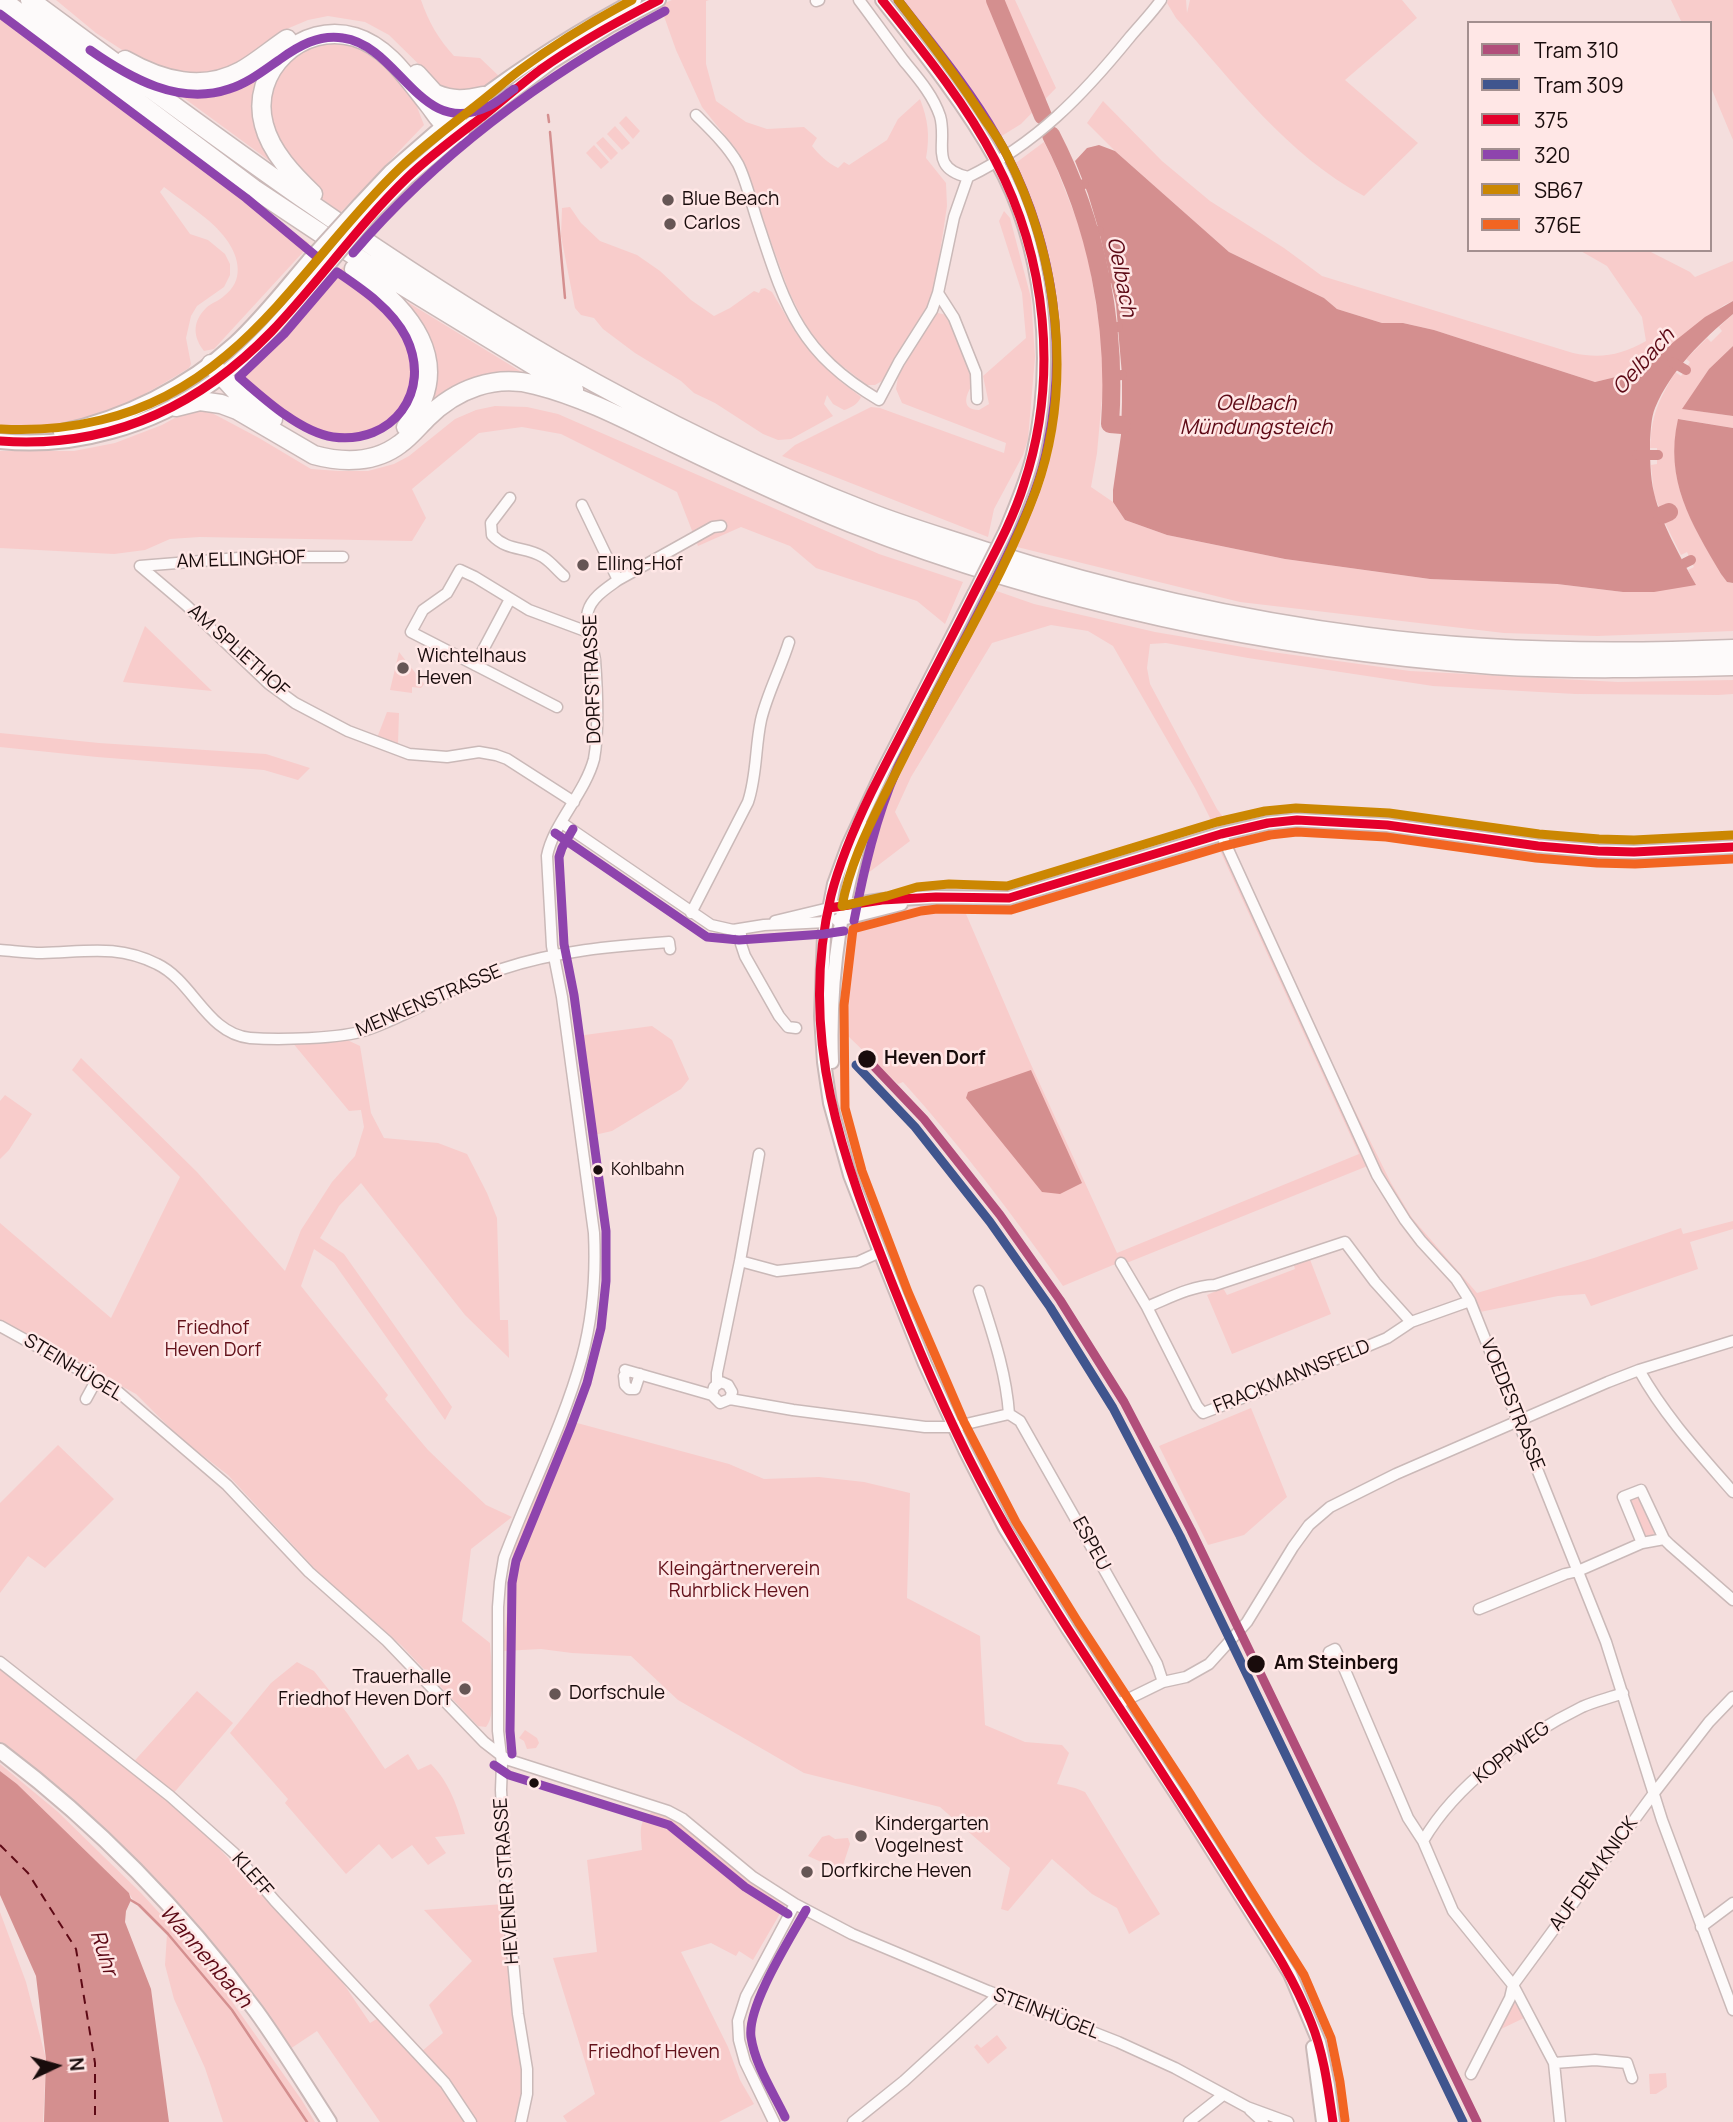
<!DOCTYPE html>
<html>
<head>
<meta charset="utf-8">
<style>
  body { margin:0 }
  #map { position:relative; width:1733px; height:2122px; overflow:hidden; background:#f4dedd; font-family:Manrope,sans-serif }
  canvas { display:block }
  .legend { position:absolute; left:1467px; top:21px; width:245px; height:231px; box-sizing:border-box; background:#ffe7e6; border:2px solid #a38f8f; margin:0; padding:9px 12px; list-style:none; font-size:21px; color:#190c0c }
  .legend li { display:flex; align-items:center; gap:14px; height:35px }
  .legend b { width:35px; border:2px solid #a38f8f }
  .north { position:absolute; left:21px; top:2031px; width:70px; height:70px; -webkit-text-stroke:5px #ffe7e6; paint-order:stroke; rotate:85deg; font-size:19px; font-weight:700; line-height:28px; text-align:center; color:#190c0c }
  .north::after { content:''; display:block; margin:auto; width:24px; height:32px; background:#190c0c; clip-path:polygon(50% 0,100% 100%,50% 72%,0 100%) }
</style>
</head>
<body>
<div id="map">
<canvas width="1733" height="2122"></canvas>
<ul class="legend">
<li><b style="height:9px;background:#b14e7a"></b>Tram 310</li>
<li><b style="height:9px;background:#40558e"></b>Tram 309</li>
<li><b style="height:9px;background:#e4002b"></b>375</li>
<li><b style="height:9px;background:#8e44ad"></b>320</li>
<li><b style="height:9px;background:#cb8702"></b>SB67</li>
<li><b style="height:9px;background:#f26522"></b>376E</li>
</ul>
<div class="north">N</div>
</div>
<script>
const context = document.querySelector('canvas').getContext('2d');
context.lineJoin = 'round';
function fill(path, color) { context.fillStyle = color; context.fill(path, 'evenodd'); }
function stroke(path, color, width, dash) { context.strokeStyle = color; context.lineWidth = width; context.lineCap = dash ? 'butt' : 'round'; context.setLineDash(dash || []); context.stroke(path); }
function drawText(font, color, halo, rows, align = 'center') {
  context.font = font + ' Manrope,sans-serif'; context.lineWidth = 5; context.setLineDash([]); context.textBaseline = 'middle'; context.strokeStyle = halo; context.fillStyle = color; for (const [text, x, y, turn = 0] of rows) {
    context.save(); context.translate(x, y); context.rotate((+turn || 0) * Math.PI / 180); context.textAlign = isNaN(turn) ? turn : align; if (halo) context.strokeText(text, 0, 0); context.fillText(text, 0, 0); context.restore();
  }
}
fill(new Path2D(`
  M56,0H421C428,21 439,40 454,56L480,58L502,79L481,95L447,92L389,35L365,22L328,16L308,20L289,28L242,63L207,74L190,75L147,66L96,33Z
  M672,0H709L706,1V64L716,101L746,122L767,129L804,127L817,138L812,146C819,155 828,163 838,168L844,162L849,165L887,140L898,119L920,99C928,120 930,135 926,158L946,183L947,206L936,279L929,304L882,381L875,385H867L828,355L806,326L789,292L739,153L702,107L676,50L660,5Z
  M898,0H1015L1056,88L1021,124L1000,137L913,23Z
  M1168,0H1186L1187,13L1190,0H1402L1417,18L1345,80L1418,143L1364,196C1287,155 1233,82 1176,18L1167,3Z
  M1671,0H1733V140L1710,85V23H1682Z
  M0,16L234,191L309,243L304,251L214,349L204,351C193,337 192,322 206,308C211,303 219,301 224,296C244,281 240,258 226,239C212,219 183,202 164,187L160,192L190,234L208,240L225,254L230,264V275L224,287L197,306L191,316L186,338L191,364L189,368C148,393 104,419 56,429C39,433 20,432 2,433H0Z
  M327,26C353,26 358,27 375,46L315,35L264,83L278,167L158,79L202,84L299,33L311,28Z
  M333,36L375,50L414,99L424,125L340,213L310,189L270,135L269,78L315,39Z
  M1103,101L1162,161L1210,201L1284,248L1322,276L1573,353C1601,359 1621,355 1646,341L1642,317L1607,266L1579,250H1647L1690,272L1695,277L1733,261V301L1724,305L1636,372L1595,382L1434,330L1403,323H1382L1337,309L1324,298L1229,252L1115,151L1087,123Z
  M626,116L640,131L633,139L619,123Z
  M615,126L630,143L622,150L607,134Z
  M603,137L618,153L611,160L596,143Z
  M1044,142L1054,162L1078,223L1089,261L1103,348V387L1097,453L1091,487L1113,502L1125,520L1167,535L1285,559L1430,579L1557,584L1623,592L1695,584L1688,570L1694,567L1687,552L1681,555L1665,523L1671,520L1665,504L1659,507L1654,495L1651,465L1657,464V448H1650C1652,412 1658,403 1675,372L1681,376L1690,362L1686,359L1707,338L1711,342L1722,331L1719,327L1733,314V346L1709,369L1683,409L1733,416V428L1679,419C1663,480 1692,523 1721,574L1727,582L1733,583V631L1597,636L1504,633L1240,602L1013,546C1027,510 1043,474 1049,435C1061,367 1054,281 1034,214C1029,197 1020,181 1013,165Z
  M594,145L609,162L601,169L586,153Z
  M570,207L581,223L600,241L637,255L660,271L691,300L714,316L730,308L754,291L759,293L761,289L765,288L772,292L796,333L840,381L861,397C858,404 851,408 844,410L833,404L827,395L824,404L833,416L791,439L778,440L763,434L715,403L694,393L681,381L635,353L603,329L594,318L581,315L575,308L561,236L562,208Z
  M1004,211L1010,218L1031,298L1035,357L1028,439L1023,455L994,509L988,537L782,456L795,445L871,407L880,408L1004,453L1006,443L902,403L896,389L898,377L931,317L938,313L947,315L971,373L973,384C965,395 961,410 979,410L989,404L983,376L1026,338L1022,293L999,221Z
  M343,267C361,284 383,300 397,319C425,356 425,400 387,428C373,439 349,446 332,440C301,431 276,408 250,390L244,383L245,375L255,363L297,320L326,284Z
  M391,292L533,379L499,378L414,428L430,379Z
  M495,406L527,407L558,414L879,554L963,582L945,624L917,601L816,568L790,546L741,527L698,546L677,492L561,434L522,427L479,433L412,489L426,518L412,541L200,537L170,539L145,550L114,554L0,548V451H74L115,443L162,425L184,413L199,411L212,413L259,438L311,469L338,471H368L394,464L409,456L455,419L476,410Z
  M991,589L1034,604L1155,632L1272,652L1410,671L1618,682L1733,680V694L1718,695L1575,694L1433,686L1248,658L1166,643L1150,644L1147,668L1150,684L1217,809L1226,821C1247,818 1268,814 1289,813C1381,808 1472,830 1563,840C1620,846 1677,842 1733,838V856L1601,861L1541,855L1453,840L1314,827L1273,830L1233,838L1237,856L1248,883L1308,1016L1391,1183L1412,1218L1477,1293L1594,1258L1681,1228L1683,1234L1733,1221V1229L1690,1242L1698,1269L1591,1306L1585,1294L1558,1296L1480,1312C1468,1282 1443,1262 1423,1238C1404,1215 1389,1189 1375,1163L1129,1262L1113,1265L1063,1286C1013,1215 961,1146 903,1082L898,1084L849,1037L843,1036L848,959L855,923L938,901L980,894L1020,891L1216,830L1196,790L1113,646L1088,631L1051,625L992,643L911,777L895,812L910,841L855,883L877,812L905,749ZM1217,844L1359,1154L1117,1253L1028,1058L963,907L998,908L1016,906Z
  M145,626L212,691L123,682Z
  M399,652L424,684L421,688L412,687V693L390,690Z
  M387,712L399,713L398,744L377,738Z
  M0,733L99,743L266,754L310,768L298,780L264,770L97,757L0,747Z
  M652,1026L672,1040L689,1079L681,1089L612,1131L590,1136L577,1036Z
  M343,1038L360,1046L371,1113L384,1138L438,1143L467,1154L487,1193L497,1218L500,1320H508L509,1358L465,1315L361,1183L339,1206L320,1238L344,1254L452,1407L445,1420L334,1263L314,1249L301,1286L388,1395L385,1399L428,1450L456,1477L486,1505L512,1517L471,1549L462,1621L490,1643C491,1661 498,1714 486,1727L478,1726L402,1646L317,1571L228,1475L180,1438L136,1394L0,1320V1223L111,1318L180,1177L72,1070L81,1058L197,1172L285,1271L301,1230L332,1182L355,1156L364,1127L361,1110L349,1111L292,1042Z
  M5,1095L32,1114L9,1150L0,1159V1101Z
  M1309,1257L1331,1314L1232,1354L1207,1295L1223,1288L1227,1295L1295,1269L1293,1262Z
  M1251,1408L1287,1497L1244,1535L1208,1545L1159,1446Z
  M566,1420L729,1464L764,1479L819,1477L864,1482L910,1493L907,1598L980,1636L985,1725L1025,1742L1062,1745L1069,1753L1057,1784L1075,1788L1085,1792L1160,1914L1129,1934L1117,1908L1092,1894L1052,1859L1008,1911L1001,1909L1010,1868L940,1807L804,1773L678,1700L631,1656L572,1653L541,1649L503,1651L514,1545Z
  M58,1445L114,1499L45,1568L28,1556L0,1593V1503Z
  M1633,1496H1639L1656,1531L1652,1537H1644L1629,1502Z
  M297,1662L314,1671L347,1713L385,1769L408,1754L418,1770L431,1764C450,1783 458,1808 465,1834L435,1837L446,1853L428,1865L412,1845L392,1859L379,1844L346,1874L285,1803L288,1799L230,1733L271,1683Z
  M0,1667L129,1767L197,1691L233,1723L167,1801L214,1843L339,1977L370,2023L380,2017L443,2087L465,2122H380L317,2031L290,2049L122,1848L52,1781L0,1743Z
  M525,1730L537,1738L539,1743L536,1748L527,1749L524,1741L519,1738Z
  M0,1764L58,1812L141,1893L201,1958L301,2099L315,2122H223L205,2068L174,1999L165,1965L167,1934C158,1925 133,1903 129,1893L17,1784L0,1771Z
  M653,1812L674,1816L741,1875L785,1905L753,1960L739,1951L736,1956L711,1943L681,1952L728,2047L740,2080L754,2104L719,2122H567L563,2116L595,2094L553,1958L597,1952L587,1860L642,1850C641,1833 637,1820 653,1812Z
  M829,1835L835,1839L848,1838L850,1844L841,1871L808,1856L822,1837Z
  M503,1904L523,2084L518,2122H476L421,2052L443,2033L429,2005L472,1961L424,1910Z
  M0,1912L26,1982L46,2059L43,2122H0Z
  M1513,2000L1524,2018L1501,2029L1499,2025Z
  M997,2035L1007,2048L988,2064L974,2047L977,2044L981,2048Z
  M1666,2073L1667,2087L1656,2094H1650L1649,2074Z`), '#f8cccb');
fill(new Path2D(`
  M1099,145L1115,151L1229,252L1324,298L1337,309L1382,323H1403L1434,330L1595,382L1636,372L1705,317L1733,301V314C1702,340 1671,370 1655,408C1651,418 1651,429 1650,440C1650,457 1650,476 1654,493C1661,523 1681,558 1696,585L1654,592H1623L1557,584L1430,579L1285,559L1167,535L1125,520L1113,502V490L1121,435L1122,402V375L1116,304L1099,231L1088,194L1075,161L1087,148Z
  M1733,346V416L1682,409L1709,369Z
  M1678,419L1733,428V583L1727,582L1721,574C1691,523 1664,480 1678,419Z
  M1031,1070L1082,1183L1060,1194L1042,1192L966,1098L968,1092Z
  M0,1771L17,1784L129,1893L131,1900L126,1911L125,1922L151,1989L169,2122H44L46,2059L36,1976L0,1895Z`), '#d48f8f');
stroke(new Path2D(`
  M548,115L549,122
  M550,132L565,298
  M1485,845L1526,851
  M1555,854L1593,857
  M1602,858L1631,859L1716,854
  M129,1899L139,1905L168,1934L232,2010L307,2122`), '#d48f8f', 2.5);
stroke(new Path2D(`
  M1075,187L1084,184
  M1090,232L1099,231
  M1101,279L1110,278
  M1109,328L1118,327
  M1672,362L1686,370
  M1113,376L1122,375
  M1637,455H1658
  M1685,563L1691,560`), '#d48f8f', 10);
stroke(new Path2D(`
  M995,0L1043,116
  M1051,135C1097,224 1117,325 1110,424L1122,425
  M1662,515L1669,512`), '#d48f8f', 18);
stroke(new Path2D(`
  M0,1845L28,1873L76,1949L95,2063V2122`), '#5d0915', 2, [9, 7]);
const minor = new Path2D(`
  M859,0C874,20 889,41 904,61C918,78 933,95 940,116C948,143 928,168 968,177
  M816,1L819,0
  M696,115C711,130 727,145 738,164C746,180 751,202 757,220C785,305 797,351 879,400L899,362L932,310L938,293L954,217L968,177C1036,144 1083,95 1130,37C1140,25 1152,13 1161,0
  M938,293L954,318L976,373L977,399
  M510,498L491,523L492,535C508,552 525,546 543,557C551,562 557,570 564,576
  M140,566L186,605L269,684L295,703L348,731L409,754L447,757L479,752L496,755L507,759L574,802
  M140,566L251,557H343
  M618,580L713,527L721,526
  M475,665L510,599
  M557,707L411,632L423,610L447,593L460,570L475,577L529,610L588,632
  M562,823L711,925L733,930L764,925L827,922
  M1221,834L1377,1175L1405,1220L1421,1241L1456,1279L1470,1301L1606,1642L1662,1820L1733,2010
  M691,913L748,802C757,775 755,748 761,720C767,694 781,668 789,642
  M775,921L829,908
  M741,929V944L745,956L779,1016L788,1027L796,1028
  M0,950C14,951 28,953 42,953C85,952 117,944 157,964C193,981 207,1034 250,1038C278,1040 341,1039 366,1030C412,1015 454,985 502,969C556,951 612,946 669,942L670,949
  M740,1261L777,1271L858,1262L880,1252
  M1121,1263L1147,1307L1197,1406L1203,1413L1258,1392L1387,1338L1411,1322L1375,1282L1345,1242L1215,1285C1191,1286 1169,1298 1147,1307
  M979,1291C992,1332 1006,1371 1009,1414
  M1411,1322L1470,1301
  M0,1326L116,1390L137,1408L227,1485L309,1572L387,1641L484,1742L506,1759L668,1811L683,1819L753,1877L795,1904L852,1934L988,1991L1118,2042L1175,2068L1247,2107L1288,2122
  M625,1370L712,1395
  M1639,1370C1664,1415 1699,1453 1733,1492
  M628,1371L624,1376L625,1385L629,1389H635L640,1374
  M717,1383V1373L740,1261L759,1154
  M86,1399L97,1379
  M730,1399L732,1392L728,1385L721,1382L714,1387L712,1395L720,1403L730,1399L793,1410L925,1427H953L1009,1414L1020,1421L1135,1624L1157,1664L1163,1682
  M1642,1543L1623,1497L1641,1490L1664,1539L1670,1545L1733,1600
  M1479,1609L1565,1574L1578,1571L1642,1543L1664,1539
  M1329,1652L1335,1649L1344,1668L1408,1818L1423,1841L1453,1911L1513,1985L1510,1998L1471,2074
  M0,1662L170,1796L234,1853L275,1901L445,2083L471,2122
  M1118,1704L1163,1682L1186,1677L1209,1664L1247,1622L1293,1547L1309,1525L1330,1507L1396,1474L1608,1382L1639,1370L1733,1341
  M1423,1841C1456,1784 1523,1736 1582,1707C1595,1701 1610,1698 1623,1693
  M1701,1927L1733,1903
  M1554,2063L1595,2060L1627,2063L1632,2078
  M1250,2110L1263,2122
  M521,2122L527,2094V2069L518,2014L506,1885L501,1790L502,1764L498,1731V1607L500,1582L504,1558C529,1491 563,1426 582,1357C593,1316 596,1275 594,1233L562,997L552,946L547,856C553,824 585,793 594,759C599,732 597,687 595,660C593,644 583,628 588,611C592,597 607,588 618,580L582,505
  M774,2122L745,2062L739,2040L738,2021L746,1996L795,1904
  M853,2122L904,2081L999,1994
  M1189,2122L1223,2095
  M1560,2122L1554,2063L1513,1985L1654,1793L1709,1722L1733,1697`);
const tertiary = new Path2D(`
  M882,0C923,52 964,103 996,160C1044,246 1055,360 1033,455C1027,481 1016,505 1006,530
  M451,121C509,74 570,35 635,0
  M460,132L552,62L610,26L659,0
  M974,594L883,771L848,846L834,884L824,935L821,1016L824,1062L830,1103L850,1175L880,1252L925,1364L965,1450L1005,1528L1068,1629L1179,1798L1290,1974L1319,2042L1328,2085L1333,2122
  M829,908L882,900L936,897L1009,898L1221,834L1268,823L1297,820L1387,825L1538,846L1598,851L1634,852L1733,847
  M838,920L901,904
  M832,1062C829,983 840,903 864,828
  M1313,2047L1323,2122`);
const secondary = new Path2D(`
  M359,206L391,172L445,125
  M371,213L406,178L460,132
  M61,432C124,419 188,387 235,344C263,318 286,288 310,260
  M0,441C73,449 153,426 212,383C256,352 290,309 324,269
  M0,1751C97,1824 184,1914 256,2011C282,2047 305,2085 329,2122`);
const motorway = new Path2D(`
  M2,0L254,189L367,264L574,390
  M30,0C201,126 372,255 556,361C656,418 761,470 868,512C906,527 945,538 984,551C1109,591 1237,620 1368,637C1488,653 1612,654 1733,649
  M125,60C162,81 202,92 241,71C257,62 272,49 287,39
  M417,74L456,117L460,132
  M436,94C453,101 465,100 483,96
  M313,194C293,175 271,152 264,125C249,71 302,21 355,37C388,47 408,79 429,105C434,111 439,121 446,125C450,128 456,130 460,132
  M354,269C408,308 458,362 406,427
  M211,364L241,397L273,419
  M176,407L200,401L221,404L237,410L314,455C343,463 375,463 400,444C410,437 418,427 427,418C456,389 495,374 536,385C584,397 629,421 674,443C732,471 791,499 851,523C1057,603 1274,649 1493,665C1573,670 1653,668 1733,666`);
stroke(minor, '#cab9b8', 13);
stroke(tertiary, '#cab9b8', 16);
stroke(secondary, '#cab9b8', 18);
stroke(motorway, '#cab9b8', 21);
stroke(minor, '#fdfafa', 10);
stroke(tertiary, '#fdfafa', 12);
stroke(secondary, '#fdfafa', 14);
stroke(motorway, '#fdfafa', 18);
const tertiaryBridge = new Path2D(`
  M974,594L1006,530`);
const secondaryBridge = new Path2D(`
  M310,260L359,206
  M324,269L371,213`);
stroke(tertiaryBridge, '#cab9b8', 16, []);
stroke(secondaryBridge, '#cab9b8', 18, []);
stroke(tertiaryBridge, '#fdfafa', 12);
stroke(secondaryBridge, '#fdfafa', 14);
stroke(new Path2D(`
  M882,0C923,51 965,102 995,160C1047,259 1059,378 1024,484C1012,523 991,559 973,595C940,661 904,727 871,793C855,826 840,860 831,896C797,1037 843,1160 894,1288C923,1361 954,1434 992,1502C1039,1588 1094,1669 1148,1751C1180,1801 1212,1850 1243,1900C1268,1939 1294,1978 1311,2022C1324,2054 1328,2088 1333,2122
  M0,441C108,449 197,408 271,332C319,282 358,225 408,177C431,155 457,136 482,117C502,101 520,85 540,70C578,43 618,21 659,0
  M829,908L882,900L936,897L1009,898L1221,834L1268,823L1297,820L1387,825L1538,846L1598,851L1634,852L1733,847`), '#e4002b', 9);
stroke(new Path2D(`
  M0,14L246,198L317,257
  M90,50C130,78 179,106 229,89C248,83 263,71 279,60C298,46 319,34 343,38C400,46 420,139 487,107C497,103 505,95 514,89
  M353,253C439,153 548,73 665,11
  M337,272C362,289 392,309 406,337C433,392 392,445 333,437C300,432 263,398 239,377L284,334Z
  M555,833L707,937L739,940L824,934L844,931
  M854,921C864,869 876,817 897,769C904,754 912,741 919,727C950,665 984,605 1013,543C1028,511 1042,478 1048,443C1069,340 1050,228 997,137C969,88 932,44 898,0
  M512,1754L510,1731L512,1583L516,1561L570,1429L587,1383L601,1328L606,1281V1231L574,995L564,944L559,857L562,848L573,829
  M494,1765L509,1775L669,1825L745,1887L788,1914
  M785,2117C773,2092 755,2065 751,2037C747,2006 790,1939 806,1910`), '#8e44ad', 9);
stroke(new Path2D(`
  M898,0C928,39 958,78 985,120C993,131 1001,143 1007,155C1058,256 1074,383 1036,490C1010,561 971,627 936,694C918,728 901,763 883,798C866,832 849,868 842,906L887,896L917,887L949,884L1007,886L1217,822L1265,811L1296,808L1389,813L1539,834L1599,839L1634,840L1732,835
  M1,429C35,431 68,428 101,420C243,387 303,261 400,168C423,146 449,127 474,107C490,95 504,82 520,70C555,44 593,21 632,0`), '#cb8702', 9);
stroke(new Path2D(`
  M1345,2120L1340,2082L1331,2038L1304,1975L1189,1792L1078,1622L1016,1522L964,1422L908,1292L862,1171L845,1108L844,1005L853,929L921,911L937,909L1011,910L1224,846L1270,835L1297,832L1386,837L1536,858L1597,863L1635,864L1733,859`), '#f26522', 9);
stroke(new Path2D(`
  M865,1057L924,1119L1000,1215L1060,1300L1124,1402L1191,1530L1477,2122`), '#b14e7a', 9);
stroke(new Path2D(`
  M856,1065L915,1127L990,1222L1050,1307L1113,1408L1180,1536L1463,2122`), '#40558e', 9);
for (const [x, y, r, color] of [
  [668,200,7,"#665655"],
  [670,224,7,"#665655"],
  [583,565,7,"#665655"],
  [403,668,7,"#665655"],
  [867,1059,10,"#190c0c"],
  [598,1170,6,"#190c0c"],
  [1256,1664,10,"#190c0c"],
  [465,1689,7,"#665655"],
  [555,1694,7,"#665655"],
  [534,1783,6,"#190c0c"],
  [861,1836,7,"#665655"],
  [807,1872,7,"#665655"]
]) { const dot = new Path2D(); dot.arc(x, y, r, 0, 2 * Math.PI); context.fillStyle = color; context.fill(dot); stroke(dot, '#ffe7e6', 2.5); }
drawText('17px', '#190c0c', '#ffe7e6', [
  ["Kohlbahn",611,1170]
], 'left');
drawText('19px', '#190c0c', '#ffe7e6', [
  ["Blue Beach",682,200],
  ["Carlos",684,224],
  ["Elling-Hof",597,565],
  ["Wichtelhaus",417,657],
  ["Heven",417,679],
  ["Trauerhalle",451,1678,"right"],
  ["Friedhof Heven Dorf",451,1700,"right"],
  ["Dorfschule",569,1694],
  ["Kindergarten",875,1825],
  ["Vogelnest",875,1847],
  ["Dorfkirche Heven",821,1872]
], 'left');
drawText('19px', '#190c0c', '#ffe7e6', [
  ["AM ELLINGHOF",241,560,-2],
  ["AM SPLIETHOF",238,651,42],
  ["DORFSTRASSE",593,679,-92],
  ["MENKENSTRASSE",429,1001,-23],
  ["STEINHÜGEL",73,1368,31],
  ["FRACKMANNSFELD",1292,1377,-22],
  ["VOEDESTRASSE",1512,1405,68],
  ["ESPEU",1091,1544,61],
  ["KOPPWEG",1512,1753,-37],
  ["AUF DEM KNICK",1594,1874,-54],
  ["KLEFF",252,1875,49],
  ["HEVENER STRASSE",507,1881,-94],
  ["STEINHÜGEL",1046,2014,21]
]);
drawText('bold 19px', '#190c0c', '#ffe7e6', [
  ["Heven Dorf",884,1059],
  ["Am Steinberg",1274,1664]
], 'left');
drawText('19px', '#63111a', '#ffe7e6', [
  ["Friedhof",213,1329],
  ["Heven Dorf",213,1351],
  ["Kleingärtnerverein",739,1570],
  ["Ruhrblick Heven",739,1592],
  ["Friedhof Heven",654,2053]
]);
drawText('italic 21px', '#5d0915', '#ffe7e6', [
  ["Oelbach",1121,277,79],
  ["Oelbach",1644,362,-48],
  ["Oelbach",1256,404],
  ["Mündungsteich",1256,428],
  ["Ruhr",103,1953,72],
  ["Wannenbach",205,1957,49]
]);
</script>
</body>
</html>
